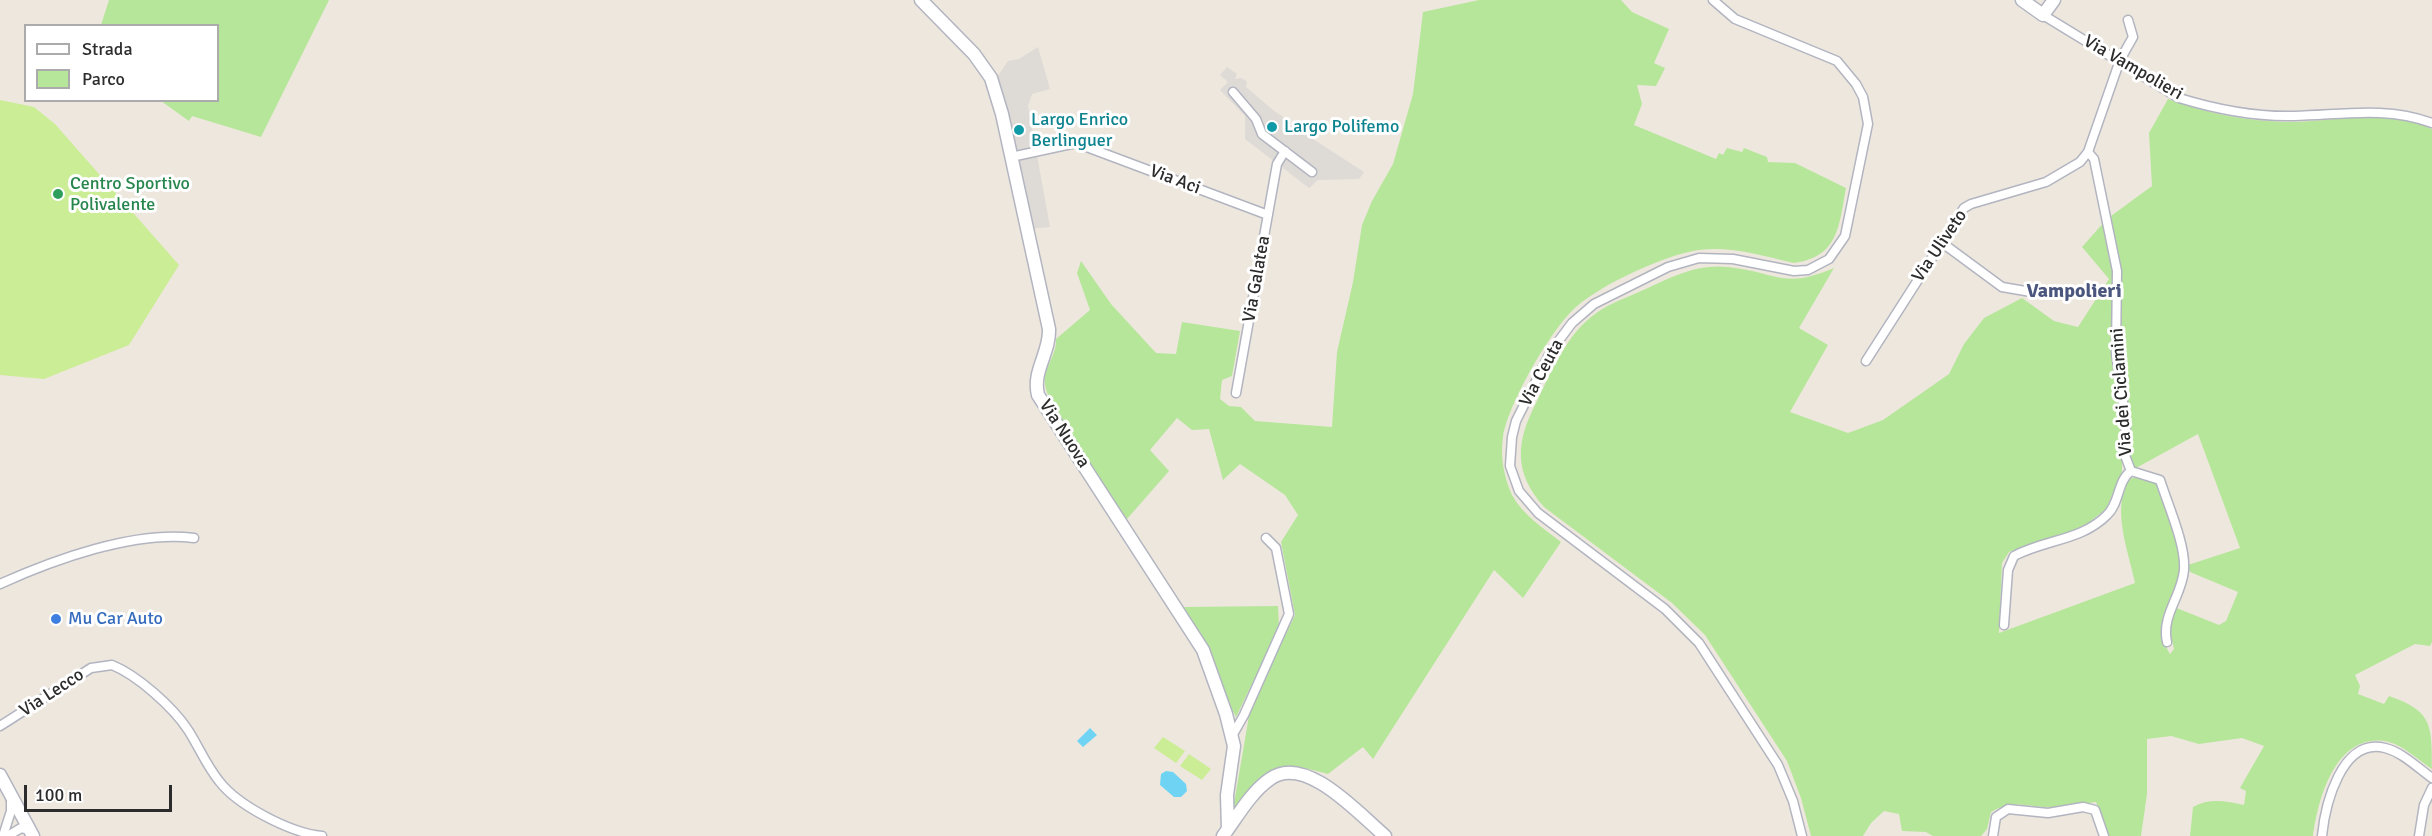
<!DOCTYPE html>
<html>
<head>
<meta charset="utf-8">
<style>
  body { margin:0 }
  #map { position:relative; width:2432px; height:836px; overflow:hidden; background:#eee7de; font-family:Signika,sans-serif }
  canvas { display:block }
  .legend { position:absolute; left:24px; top:24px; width:195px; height:78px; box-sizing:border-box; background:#fff; border:2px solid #ababab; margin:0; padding:8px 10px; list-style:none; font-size:18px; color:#2c2c2c }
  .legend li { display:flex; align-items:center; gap:12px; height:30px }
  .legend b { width:30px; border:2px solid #ababab }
  .scale { position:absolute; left:24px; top:785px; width:148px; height:27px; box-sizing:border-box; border:3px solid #2c2c2c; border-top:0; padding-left:8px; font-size:18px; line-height:21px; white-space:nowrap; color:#2c2c2c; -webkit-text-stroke:4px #fff; paint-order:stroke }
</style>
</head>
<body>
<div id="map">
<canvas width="2432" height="836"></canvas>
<ul class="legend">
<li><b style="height:8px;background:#fff"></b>Strada</li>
<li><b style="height:16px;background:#b6e69a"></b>Parco</li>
</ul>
<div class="scale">100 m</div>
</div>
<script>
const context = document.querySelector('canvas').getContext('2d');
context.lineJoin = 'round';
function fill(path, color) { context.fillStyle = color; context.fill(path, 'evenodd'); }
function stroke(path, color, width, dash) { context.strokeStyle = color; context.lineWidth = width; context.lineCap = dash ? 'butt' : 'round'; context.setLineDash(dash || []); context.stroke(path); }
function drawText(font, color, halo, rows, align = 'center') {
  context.font = font + ' Signika,sans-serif'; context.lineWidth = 6; context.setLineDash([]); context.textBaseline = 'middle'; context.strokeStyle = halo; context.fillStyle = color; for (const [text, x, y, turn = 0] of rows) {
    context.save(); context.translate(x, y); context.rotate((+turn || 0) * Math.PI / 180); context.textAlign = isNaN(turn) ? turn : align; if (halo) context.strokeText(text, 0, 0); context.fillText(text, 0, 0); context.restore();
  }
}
fill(new Path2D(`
  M109,0H329L261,137L192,116L189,121L161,101L218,100V26L101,25Z
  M1479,0H1621L1632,12L1669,29L1654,63L1665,68L1656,86L1637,85L1642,104L1634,125L1716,159L1719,153L1723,155L1727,148L1742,152L1744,148L1767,157L1768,162L1795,163L1846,188C1839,225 1839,257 1794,263C1763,256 1731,246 1699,250C1667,254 1600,285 1576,307C1551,329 1508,404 1503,437C1500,457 1504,477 1512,495C1523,515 1543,528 1561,542L1523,598L1494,570L1373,759L1363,747L1328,774C1297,767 1280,756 1255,784C1247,792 1242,802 1233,809L1249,716L1255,698L1295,615L1281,542L1298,515L1285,495L1240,464L1223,480L1209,429L1192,430L1177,418L1150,450L1169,471L1127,519C1107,490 1049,414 1045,384C1043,367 1057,356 1056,339L1090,310L1077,273L1081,261L1111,304L1156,353L1176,354L1182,322L1240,331L1232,376L1222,380L1220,399L1229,406L1241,407L1255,421L1332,427L1337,352L1353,282L1362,225L1372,201L1393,164L1413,94L1423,12Z
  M2168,99C2205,113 2251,122 2291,122C2338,121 2387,107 2432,129V642L2430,646L2415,644L2355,675L2360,686L2358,694L2384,704L2389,696C2432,711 2432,724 2432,769C2418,760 2401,743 2384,741C2335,735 2318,799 2313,836H2190L2193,807C2209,798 2226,801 2244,805L2246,791L2240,788L2264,746L2242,738L2199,744L2171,736L2147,739V794L2141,836H2109L2096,802C2082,804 2067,807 2053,807C2027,808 2016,798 1991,812L1987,829L1981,836H1933L1926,832L1902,831L1899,814L1884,811L1871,823L1863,836H1811L1801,798L1787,761L1705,635L1672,603L1544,507C1513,472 1516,442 1536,403C1553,368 1569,328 1604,308C1620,299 1638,293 1654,285C1678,274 1700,264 1728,267C1776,272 1783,290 1834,268L1799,328L1828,345L1790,412L1848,433L1883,420L1949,374L1964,344L1984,318L2022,298L2054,321L2078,327L2109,279L2082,247L2105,221L2114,274L2123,426L2122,472L2106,509L2088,523L2067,534L2009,552L2002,563L1999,633L2135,583C2128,549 2112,512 2128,479L2142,476L2157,481C2164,504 2179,539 2182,561C2185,598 2145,610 2170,654L2174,649L2168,624L2174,607L2219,625L2226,621L2238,592L2190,572L2188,565L2240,548L2198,434L2136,468L2130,465L2126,454L2119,351V268L2111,216L2152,186L2149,133Z
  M1278,606L1279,628L1236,717L1220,687L1216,666L1184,607Z`), '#b6e69a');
fill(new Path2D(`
  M0,100L34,107L55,124L179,265L129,345L44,379L0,375Z
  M1163,737L1185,751L1176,763L1154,748Z
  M1189,754L1211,769L1202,780L1180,766Z`), '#cbed95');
fill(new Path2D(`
  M1038,47L1050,89L1032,94L1028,106L1050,227L1027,229L997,77L1008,61L1019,59Z
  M1227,67L1237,74L1235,79L1242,78L1247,82L1246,87L1273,110L1300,129L1308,125L1315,130L1313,139L1364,172L1359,179L1318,180L1309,188L1245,139V116L1220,90L1228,82L1220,75Z`), '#dedad6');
fill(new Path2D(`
  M1090,728L1097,735L1083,747L1077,741Z
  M1166,771L1173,772L1186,784L1187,791L1181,797H1174L1160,785L1161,774Z`), '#6fd4f3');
const street = new Path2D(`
  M1713,0L1735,19L1837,61L1856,84L1863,97L1868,124L1845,236L1829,259L1808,270L1794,271L1733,259L1699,258L1668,267L1594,304L1572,323L1551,351L1516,421L1512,437L1510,466L1519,491L1538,513L1665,609L1699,643L1778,765L1793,801L1802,836
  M2043,15L2179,98C2215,109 2256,117 2294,116C2342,115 2385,106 2432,123
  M1233,92L1256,119L1262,134L1312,172
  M2088,152L2094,159L2117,271L2116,353L2126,424L2124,453L2131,471L2160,480C2168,505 2186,545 2184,570C2182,596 2161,615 2167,642
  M1011,157L1076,143L1268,215
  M1941,242L2002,287L2037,293
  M1866,361L1964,208L1971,204L2046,182L2080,162L2088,152L2120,60L2133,37L2128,20
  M1236,393L1277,164L1285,151
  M0,584C53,560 135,530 194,538
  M2004,625L2008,570L2014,556C2046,539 2081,541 2107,515C2120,503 2117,481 2131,471
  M0,726L91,668L112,665C137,675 173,707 188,730C199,747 206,765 219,781C238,806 291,833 322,836
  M1232,736L1244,715L1289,614L1276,548L1266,538
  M3,836L11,811V798
  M8,836L21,828L30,830
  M1993,836L1996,817L2008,809L2048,813L2083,807L2095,810L2104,836
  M2322,836C2325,806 2341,737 2385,748C2402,752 2418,768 2432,778
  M2419,836L2424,805L2432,788`);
const secondary = new Path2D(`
  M921,0L974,54L991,78L1002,114L1049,329C1050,353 1032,371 1038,395L1203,650L1226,714L1234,746L1227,795L1228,829
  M2022,0L2043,15L2054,0
  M0,775L33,836
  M1223,836C1237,817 1251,792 1270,779C1305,753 1359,814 1385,836`);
stroke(street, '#b2b5c0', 11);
stroke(secondary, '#b2b5c0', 15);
stroke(street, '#fff', 8);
stroke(secondary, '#fff', 12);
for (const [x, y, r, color] of [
  [1272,127,6,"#0f9aa8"],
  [1019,130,6,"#0f9aa8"],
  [58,194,6,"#2e9e5b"],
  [56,619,6,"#3f7fe0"]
]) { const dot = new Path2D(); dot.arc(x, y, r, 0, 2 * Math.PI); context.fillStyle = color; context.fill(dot); stroke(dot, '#fff', 2); }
drawText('18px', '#2c2c2c', '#fff', [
  ["Via Vampolieri",2133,68,30],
  ["Via Aci",1175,180,21],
  ["Via Uliveto",1940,246,-56],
  ["Via Galatea",1257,279,-80],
  ["Via Ceuta",1542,373,-62],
  ["Via dei Ciclamini",2122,392,-94],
  ["Via Nuova",1064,434,57],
  ["Via Lecco",52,693,-33]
]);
drawText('18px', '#0d838f', '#fff', [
  ["Largo Enrico",1031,120],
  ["Berlinguer",1031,141],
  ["Largo Polifemo",1284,127]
], 'left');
drawText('18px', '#27864d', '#fff', [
  ["Centro Sportivo",70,184],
  ["Polivalente",70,205]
], 'left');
drawText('18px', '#366cbe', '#fff', [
  ["Mu Car Auto",68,619]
], 'left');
drawText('bold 20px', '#4b567f', '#fff', [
  ["Vampolieri",2074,292]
]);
</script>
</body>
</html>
